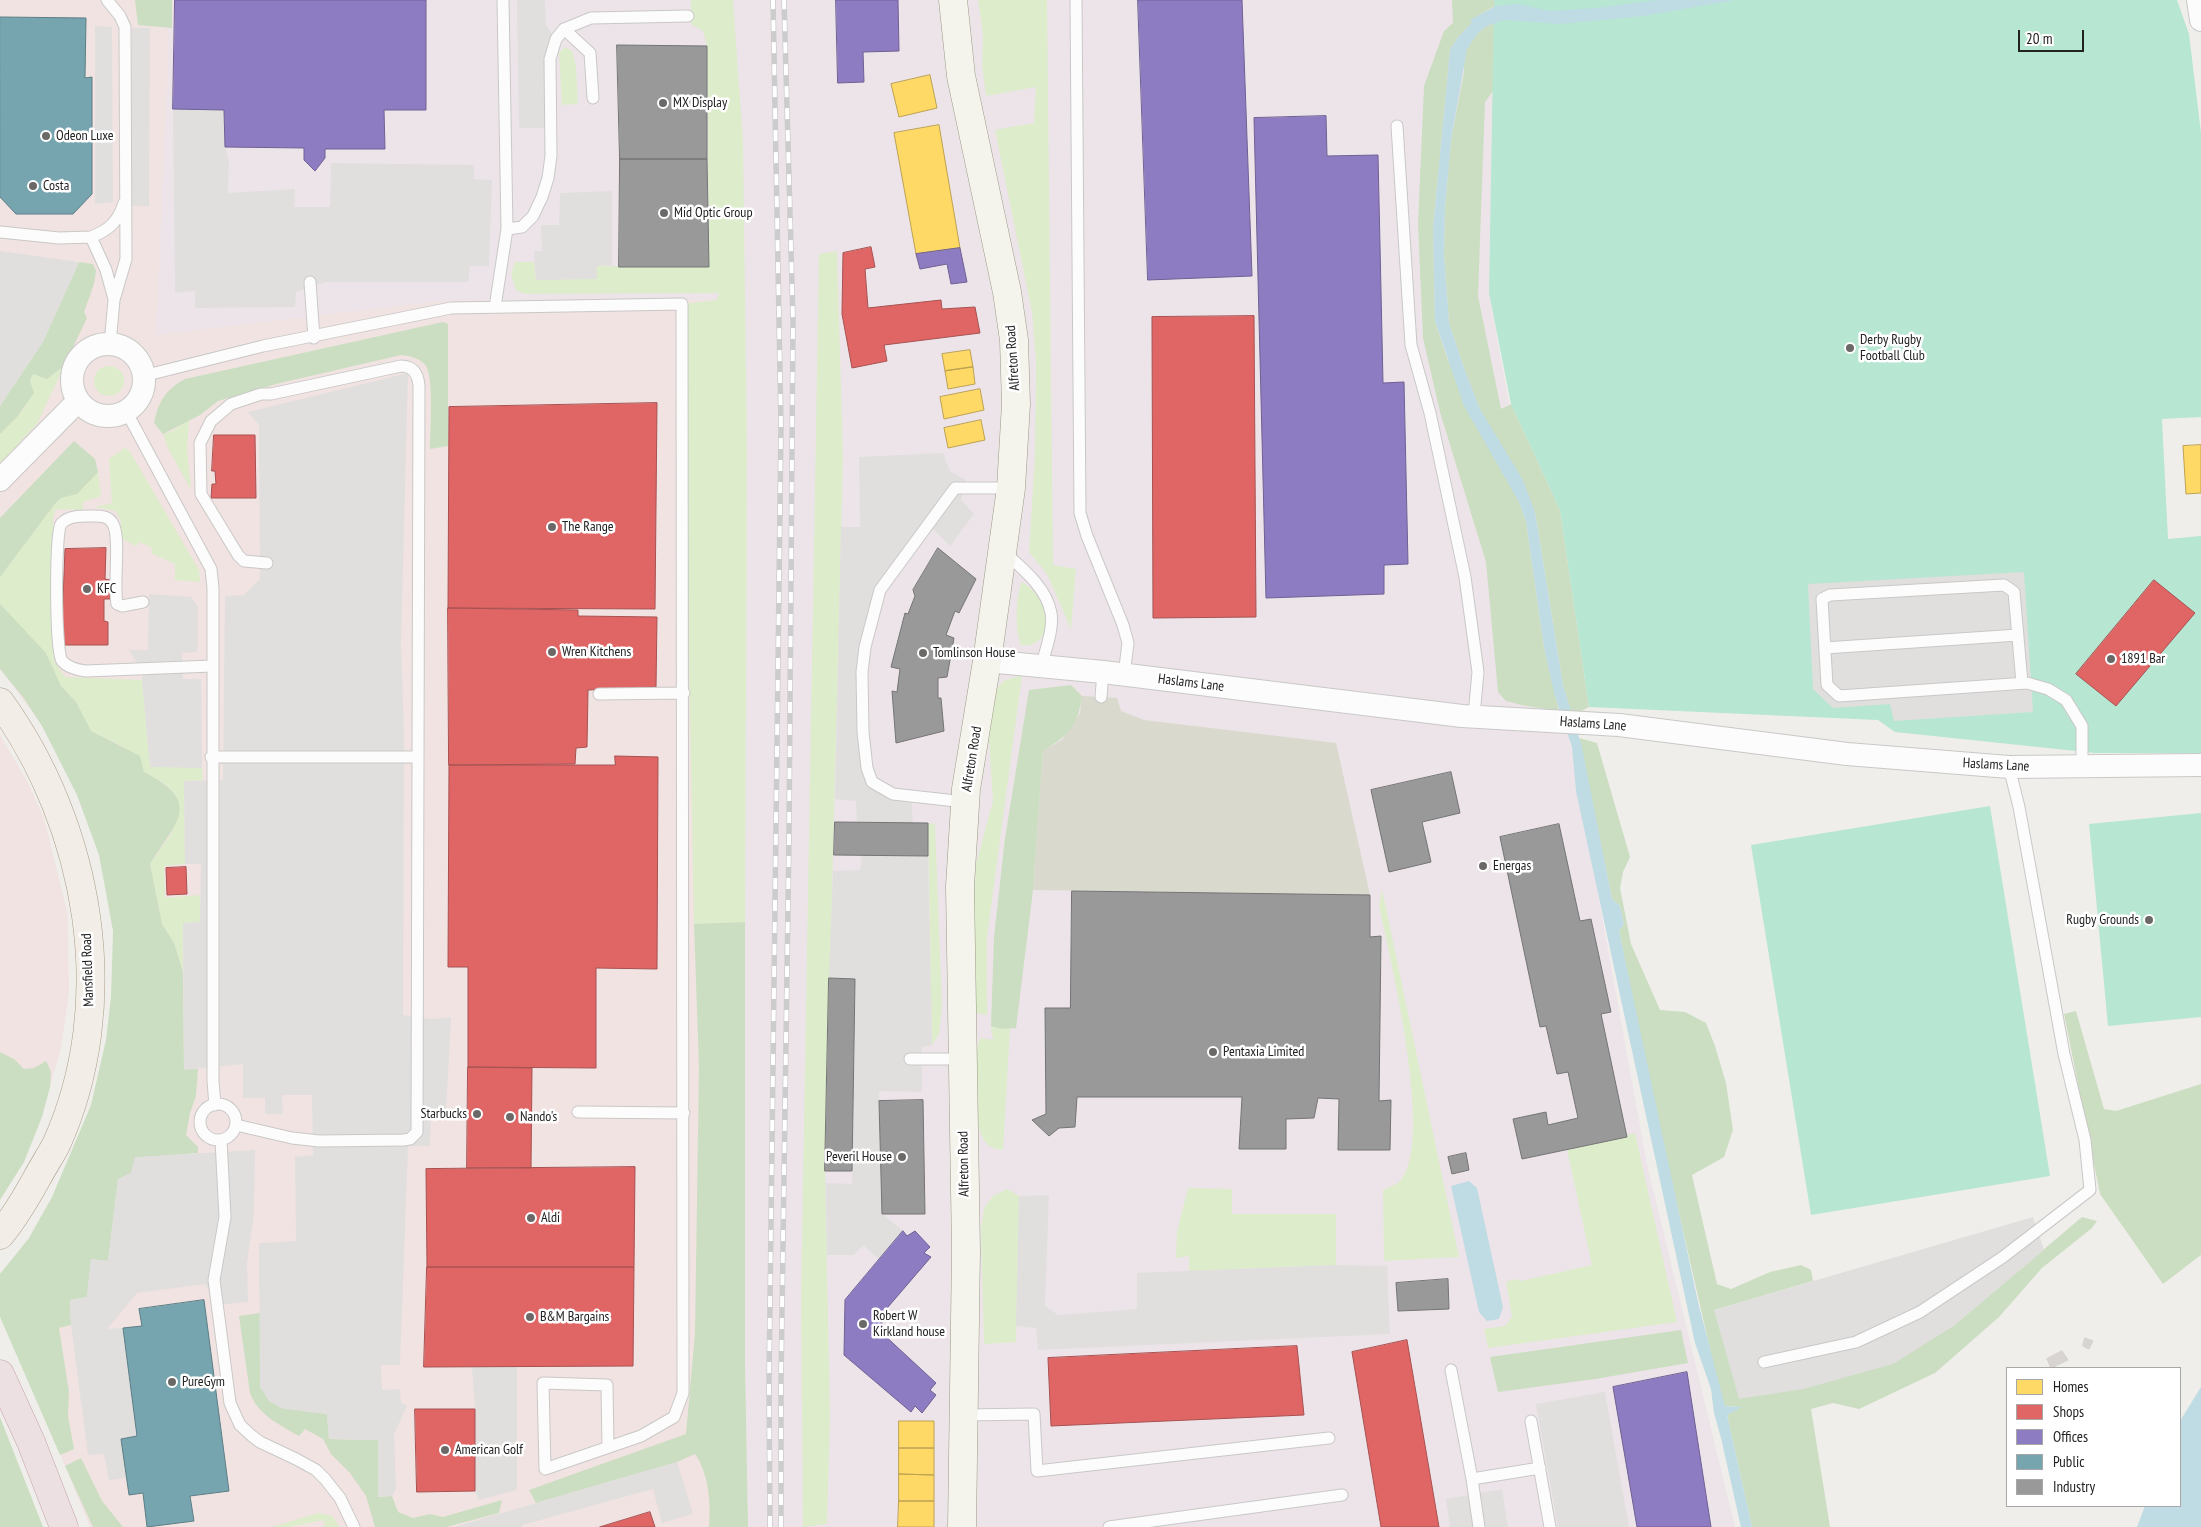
<!DOCTYPE html>
<html>
<head>
<meta charset="utf-8">
<style>
  body { margin:0 }
  #map { position:relative; width:2201px; height:1527px; overflow:hidden; background:#f0eeeb; font-family:"PT Sans Narrow",sans-serif }
  canvas { display:block }
  .legend { position:absolute; left:2006px; top:1367px; width:175px; height:140px; box-sizing:border-box; background:#fff; border:1px solid #a7a7a7; margin:0; padding:6px 9px; list-style:none; font-size:15px; color:#222 }
  .legend li { display:flex; align-items:center; gap:10px; height:25px }
  .legend b { width:25px; border:1px solid #a7a7a7 }
  .scale { position:absolute; left:2018px; top:30px; width:66px; height:22px; box-sizing:border-box; border:2px solid #222; border-top:0; padding-left:6px; font-size:15px; line-height:18px; white-space:nowrap; color:#222; -webkit-text-stroke:4px #fff; paint-order:stroke }
</style>
</head>
<body>
<div id="map">
<canvas width="2201" height="1527"></canvas>
<ul class="legend">
<li><b style="height:14px;background:#ffd966"></b>Homes</li>
<li><b style="height:14px;background:#e06666"></b>Shops</li>
<li><b style="height:14px;background:#8e7cc3"></b>Offices</li>
<li><b style="height:14px;background:#76a5af"></b>Public</li>
<li><b style="height:14px;background:#999"></b>Industry</li>
</ul>
<div class="scale">20 m</div>
</div>
<script>
const context = document.querySelector('canvas').getContext('2d');
context.lineJoin = 'round';
function fill(path, color) { context.fillStyle = color; context.fill(path, 'evenodd'); }
function stroke(path, color, width, dash) { context.strokeStyle = color; context.lineWidth = width; context.lineCap = dash ? 'butt' : 'round'; context.setLineDash(dash || []); context.stroke(path); }
function drawText(font, color, halo, rows, align = 'center') {
  context.font = font + ' "PT Sans Narrow",sans-serif'; context.lineWidth = 5; context.setLineDash([]); context.textBaseline = 'middle'; context.strokeStyle = halo; context.fillStyle = color; for (const [text, x, y, turn = 0] of rows) {
    context.save(); context.translate(x, y); context.rotate((+turn || 0) * Math.PI / 180); context.textAlign = isNaN(turn) ? turn : align; if (halo) context.strokeText(text, 0, 0); context.fillText(text, 0, 0); context.restore();
  }
}
fill(new Path2D(`
  M0,0H168V64L440,301L717,300L745,922V1362L748,1527H90L36,1395L0,1317V1274L48,1215L88,1129L116,1016L113,898L91,822L64,754L0,669Z
  M0,735L27,781L44,818L68,915L69,993L61,1048L50,1087L0,1075Z`), '#f1e3e1');
fill(new Path2D(`
  M168,0H1494L1489,293L1647,1164L1735,1527H748L745,1362V922L717,300L440,301L156,335L168,64Z`), '#ede4e9');
fill(new Path2D(`
  M1082,696L1117,698L1121,711L1144,720L1336,743L1370,895L1033,890L1043,751L1062,740L1080,713Z`), '#d9d9cd');
fill(new Path2D(`
  M691,0H733L743,142L747,452L745,922L694,924L682,304L717,300L719,293L526,294L516,290L511,274L515,262H534L536,280L597,278V266L709,267L707,46L703,31L691,24Z
  M978,0H1047L1053,565L1076,569L1071,629L1047,574L1029,552L1035,456L1036,361L1032,312L995,130L1034,123L1036,87L986,96L982,65L983,35Z
  M565,47L572,51L576,66L578,104L562,105L559,53Z
  M837,251L843,458L825,1171L830,1417L827,1524L803,1527L801,1298L819,254Z
  M94 381a15 15 0 1 1 30 0a15 15 0 1 1-30 0Z
  M64,366L37,424L0,463V434C13,420 38,401 30,381L33,373L47,379Z
  M189,420L187,447L191,490L168,448L163,434L171,432Z
  M124,448L129,450L199,570L200,582L175,580V564L151,553L152,548L140,542L136,546L120,538L121,522L116,511L95,507L112,503L109,459Z
  M98,472L101,496L83,502V510L62,509L55,510L53,518L54,661L65,677L142,680L150,766L202,768L203,780L184,781L185,864L164,866L165,898L200,895V922L183,923V972L174,943L162,924L150,864L172,833L178,799C169,785 159,780 144,772L141,765L124,747L91,731L76,702L61,686L24,631L0,604V577L54,505L61,498L77,494Z
  M1022,582C1030,587 1037,594 1041,602C1050,622 1047,648 1021,645C1015,630 1015,596 1022,582Z
  M1022,675L987,937V1015L976,1013L970,994L976,864L993,801L989,740L991,719L997,689L1003,681Z
  M928,823L935,824L942,1007L939,1034L932,1045Z
  M1382,889L1459,1257L1384,1261L1383,1190C1388,1188 1396,1185 1400,1181C1435,1143 1390,957 1379,906Z
  M991,1026L1001,1029L1010,1028L1003,1150C1000,1149 994,1149 991,1147C970,1135 977,1071 977,1049L980,1038L993,1040Z
  M1635,1133L1677,1322L1488,1348L1484,1329L1505,1326L1512,1317L1506,1282L1515,1279L1521,1281L1592,1265L1567,1150Z
  M1188,1188L1232,1189V1214H1336V1265L1189,1271V1256L1176,1258L1177,1232Z
  M1007,1189L1019,1196L1016,1342L984,1344L981,1230L984,1208L993,1196Z
  M318,1513L332,1516L340,1527H325L323,1520L290,1527H272Z`), '#ddeccb');
fill(new Path2D(`
  M135,0H172V28L138,25Z
  M1452,0H1657L1493,7L1471,20L1472,23L1458,37L1450,50L1433,229L1435,321L1447,358L1519,502L1526,521L1544,647L1559,711L1521,705L1506,701L1498,692L1486,562L1440,412L1423,338L1418,224L1424,86L1444,31L1453,23Z
  M1503,20L1511,66L1485,102L1478,296L1501,409L1511,404L1560,510L1589,707L1572,716L1563,685L1535,512L1480,409L1464,368L1449,323L1444,255L1445,207L1451,140L1464,72V58L1467,49L1477,34L1487,26Z
  M79,262L93,264L96,271L94,284L84,312L87,318L64,366L47,379L33,374L30,381L34,393L17,417L0,434V406L43,342Z
  M443,322L448,324V446L430,449C430,432 434,378 426,366C420,358 410,356 401,355L276,384L218,401L200,415L163,434L154,423C158,402 166,389 185,379Z
  M74,441L95,459L98,472L77,494L61,498L54,505L0,577V518Z
  M0,604L46,653L61,686L76,702L91,731L140,756L144,772C204,803 176,822 150,864L162,924L174,943L183,972L184,1069H198L196,1096L190,1113L186,1135L198,1147V1153L135,1158L131,1173L118,1179L108,1261L91,1259L87,1297L70,1300L71,1325L59,1328L69,1392L68,1416L74,1449L60,1455L0,1317V1274L29,1238L52,1197L91,1105L106,1040L111,997L113,931L99,855L77,795L42,726L23,697L0,669Z
  M1071,685L1082,696C1078,726 1068,736 1043,751L1033,890L1016,1028L1001,1029L991,1026L994,937L1005,838L1029,690Z
  M1579,738L1597,743L1630,857L1623,872L1620,888L1631,944L1660,1010L1685,1012L1706,1023L1715,1046L1726,1083L1733,1130L1724,1157L1692,1175L1717,1284L1731,1289L1770,1272L1801,1265L1811,1270L1813,1281L1714,1310L1952,1327L2082,1217L2097,1221L2092,1228L2042,1268L1999,1317L1935,1373L1859,1409L1833,1403L1811,1409L1830,1527H1752L1727,1415L1741,1407L1725,1406L1718,1384L1653,1099L1619,931L1624,924L1620,906L1612,899Z
  M745,922V1362L748,1527H709C711,1503 709,1474 695,1454L677,1462L536,1503L529,1490L686,1434L695,1333L699,1066L694,924Z
  M2076,1011L2104,1109L2116,1111L2201,1084V1255L2163,1284L2100,1194L2064,1014Z
  M0,1052L14,1059L24,1069L34,1068L46,1061L51,1072L50,1087L42,1117L24,1162L0,1200Z
  M260,1313V1387L281,1408L327,1414L329,1439L378,1440V1497L392,1496L398,1512L413,1518L430,1514L443,1517L502,1500L499,1513L446,1527H375L366,1496L350,1473L331,1454L323,1439L305,1429L299,1436C280,1425 258,1415 250,1393L239,1316Z
  M1681,1330L1688,1363L1595,1379L1498,1392L1490,1357Z
  M0,1417L43,1527H0Z
  M81,1458L102,1501L123,1527H93L65,1466Z`), '#cbdec1');
fill(new Path2D(`
  M1494,0H2177L2189,34L2201,133V417L2162,419L2168,539L2201,536V753H2095L1895,732L1878,720L1589,707L1560,510L1511,404L1489,293Z
  M1990,806L2050,1176L1811,1215L1751,845Z
  M2201,813V1017L2108,1026L2089,824Z`), '#b7e6d2');
fill(new Path2D(`
  M517,0H545L546,25L556,39L551,128H519Z
  M95,26L112,27L113,202L95,204Z
  M132,28H150L149,206H132Z
  M173,109L224,110L225,147L229,162L228,193L295,189L294,207H330L331,163L474,165V179L492,180L489,266H470L468,282H325L296,292L295,307L195,308V291L175,293Z
  M612,191V265L597,266V279L536,280L534,251H542L541,225H559L560,193Z
  M0,251L79,262L43,342L0,406Z
  M408,373L401,643L404,734L403,1015L431,1019L451,1017L446,1112H431L430,1146H408L400,1365H381L382,1390L400,1389L401,1403L407,1406L394,1434L396,1489L392,1496L378,1497V1440L329,1439L327,1414L281,1408L269,1401L260,1387L259,1243L296,1241L295,1157L313,1155L312,1095H282L283,1114H265V1098H243V1064L184,1070L183,923L200,922L201,864H185L184,781L223,780L225,596L244,595L260,579L259,425L248,412Z
  M943,453L950,471L966,480L961,500L974,514L950,546L929,525L880,589L862,672L872,782L911,796L913,823L857,822L856,801L835,799L841,527H860L859,457Z
  M2024,572L2033,712L1894,721L1890,704L1833,708L1813,689L1808,584Z
  M149,594L191,597L198,607V648L196,652L182,653L183,679H201L202,768L150,767L142,680L143,673L129,650H148Z
  M862,855L928,856L932,1045L922,1047V1092L879,1091L882,1214L903,1231L879,1259L863,1245L854,1255H827L826,1183L852,1184L855,979L829,978L833,871L860,870Z
  M255,1150L254,1213L247,1262L248,1302L217,1305L205,1284L137,1293L107,1329L123,1328L137,1436L121,1439L126,1478L109,1480L104,1454L88,1455L71,1325L70,1300L87,1297L91,1259L108,1261L118,1179L131,1173L135,1157Z
  M1049,1195L1045,1306L1058,1315L1137,1309V1273L1336,1265L1387,1266L1390,1334L1038,1350L1036,1328L1016,1326L1019,1196Z
  M2033,1217L2044,1250L1952,1327L1893,1364L1803,1389L1739,1399L1714,1310Z
  M517,1366V1490L479,1500L475,1491V1409L472,1367Z
  M1605,1392L1629,1527H1558L1536,1404Z
  M677,1462L693,1514L662,1523L653,1489L522,1525V1527H454Z
  M1502,1489L1508,1527H1450L1446,1499Z`), '#e0dfde');
fill(new Path2D(`
  M1657,0H1735L1643,16L1559,24L1504,20L1487,26L1477,34L1467,49L1451,140L1445,207L1444,255L1449,323L1464,368L1480,409L1523,480L1535,512L1563,685L1582,747L1612,899L1620,906L1624,924L1619,931L1698,1302L1725,1406L1742,1407L1727,1415L1752,1527H1741L1721,1438L1714,1413L1711,1389L1695,1343L1576,791L1572,747L1554,693L1544,647L1526,521L1519,502L1464,406L1435,321L1433,229L1450,50L1458,37L1472,23L1470,20L1496,6L1518,4L1550,11L1597,8Z
  M1469,1181L1477,1188L1503,1307L1499,1319L1487,1321L1479,1312L1451,1186Z
  M2201,1387V1527H2137L2145,1506H2180V1421Z`), '#bfdbe3');
const homes = new Path2D(`
  M930,75L937,108L899,117L891,84Z
  M939,125L960,248L916,254L894,133Z
  M970,350L973,367L945,371L942,354Z
  M973,367L975,384L948,389L945,371Z
  M980,389L984,410L944,419L940,397Z
  M981,420L985,440L948,448L944,428Z
  M2201,445V493L2186,494L2183,446Z
  M899,1421H934V1448H899Z
  M899,1448H934V1475L899,1474Z
  M899,1474L934,1475V1501H899Z
  M899,1501H934V1527H898Z`);
fill(homes, '#ffd966');
stroke(homes, '#bda252', 1);
const shops = new Path2D(`
  M871,247L875,267L865,269L868,308L941,300L942,309L975,307L980,333L884,345L887,361L852,368L842,314L843,253Z
  M1254,316L1256,617L1153,618L1152,317Z
  M657,403L655,609L448,608L449,407Z
  M214,435H255L256,498H211L212,484H216L215,471H212Z
  M106,548L105,579L110,580V599H104V621L108,622V645H64L62,624L65,549Z
  M2154,580L2195,613L2116,706L2076,674Z
  M448,608L578,610V616L657,617L656,687L588,690L587,747L576,748L575,764L449,765Z
  M615,756L658,757L657,969L596,968V1068L468,1067V967H448L449,765H615Z
  M186,867L187,894L167,895L166,868Z
  M468,1067L532,1068L531,1168H467Z
  M635,1167L634,1267H427L426,1169Z
  M427,1267H634L633,1366L424,1367Z
  M1407,1340L1439,1527H1381L1352,1352Z
  M1297,1346L1304,1415L1051,1426L1048,1358Z
  M415,1409H475V1491L417,1492Z
  M650,1512L655,1527H600Z`);
fill(shops, '#e06666');
stroke(shops, '#a75252', 1);
const offices = new Path2D(`
  M175,0H426V110H384L385,149H325V158L315,171L304,160V148L225,147L224,110L173,109Z
  M836,0H898L899,51L863,52L864,82L838,83Z
  M1138,0H1242L1252,276L1148,280Z
  M1326,116L1327,156L1378,155L1383,383L1404,382L1408,564L1384,565V594L1266,598L1254,118Z
  M960,248L967,282L951,284L947,264L920,269L916,254Z
  M903,1231L907,1236L915,1231L930,1247L924,1253L931,1257L882,1314V1333L936,1383L930,1390L936,1395L922,1413L915,1406L911,1412L844,1355L845,1300Z
  M1687,1372L1711,1527H1637L1613,1387Z`);
fill(offices, '#8e7cc3');
stroke(offices, '#6e6193', 1);
const public = new Path2D(`
  M0,17L86,18L85,78L92,77V194L73,214H16L0,197Z
  M204,1300L229,1491L190,1496L194,1521L147,1527L143,1493L129,1495L121,1439L137,1436L123,1328L142,1326L139,1309Z`);
fill(public, '#76a5af');
stroke(public, '#5d7e85', 1);
const industry = new Path2D(`
  M617,45L707,46V159H620Z
  M620,159H707L709,267H619Z
  M938,548L976,579L959,613L955,611L946,635L954,638L947,677L938,678V698H941L944,731L896,743L892,691L897,692L900,669L891,667L905,613L908,614L915,596L913,590Z
  M1451,772L1460,813L1422,822L1431,862L1389,872L1371,790Z
  M835,822L928,823V856L834,855Z
  M1559,824L1580,921L1591,919L1611,1012L1601,1014L1627,1137L1522,1159L1513,1119L1546,1112L1548,1125L1578,1118L1568,1072L1557,1074L1546,1026L1540,1027L1500,837Z
  M1072,891L1370,895V937L1381,936L1379,1101L1391,1100L1390,1150H1338L1339,1099L1318,1098L1314,1118L1286,1119V1149H1239L1242,1097H1077L1075,1127L1059,1128L1049,1136L1032,1120L1046,1114L1045,1008H1070Z
  M829,978L855,979L852,1171H825Z
  M923,1100L925,1214H882L879,1101Z
  M1466,1153L1469,1170L1452,1174L1448,1157Z
  M1448,1279L1449,1309L1398,1311L1396,1283Z`);
fill(industry, '#999');
stroke(industry, '#757575', 1);
const building = new Path2D(`
  M2085,1338L2093,1341L2089,1349L2083,1346Z
  M2062,1351L2068,1360L2051,1368L2047,1359Z`);
fill(building, '#d7d4d2');
stroke(building, '#d3d0cc', 1);
const lane = new Path2D(`
  M107,0L120,16L125,27L126,259L114,300L110,344
  M503,0L507,229
  M1076,0L1080,513L1087,536L1123,625L1128,643L1124,675
  M564,29L590,53L593,98
  M1397,126L1411,345L1430,413L1465,577L1478,672L1474,715
  M0,232L59,238L91,237L106,270L114,299
  M91,237C109,230 118,222 124,203
  M310,282L314,338
  M495,307L507,229L522,227L533,216L542,197L548,178L551,156L550,59L556,39L564,29L591,18L688,16
  M143,376L263,346L451,308L682,304L683,1393L674,1417L641,1436L545,1469L543,1383L607,1385L608,1447
  M126,411L211,569L213,588V1081L215,1105
  M1004,552C1022,568 1047,588 1051,613C1054,628 1045,652 1041,667
  M143,602L122,606L117,604C113,583 121,538 113,524C109,516 101,516 93,516C83,516 69,515 61,524C55,533 55,651 62,661C68,668 78,670 86,671L212,666
  M1825,648L2018,635
  M2022,683L2014,592L2004,585L1830,595L1822,599L1827,685L1839,696L2027,683L2048,689L2066,700L2082,726V766
  M599,694L684,693
  M1101,697L1103,672
  M211,757H417
  M965,802L893,794L872,782L867,768L863,732L862,672L865,647L880,590L955,488H1011
  M910,1059H962
  M200 1122a18 18 0 1 1 36 0a18 18 0 1 1-36 0Z
  M578,1112L684,1113
  M236,1125L292,1138L319,1141L403,1140L410,1139L417,1132L419,386C418,374 413,366 401,366L271,394H261L231,404L211,421L200,443L201,494L238,555L244,561L267,563
  M221,1140L225,1217L214,1280L230,1403L240,1425L252,1436L260,1442L296,1459L316,1470L325,1479L340,1498L354,1527
  M1764,1362L1856,1342L1920,1312L2003,1257L2090,1190L2085,1140L2064,1054L2019,807L2009,767
  M1451,1370L1472,1479L1540,1468
  M964,1415L1034,1414L1037,1471L1329,1438
  M1531,1421L1550,1527
  M1472,1479L1479,1527
  M1109,1527L1342,1495`);
const street = new Path2D(`
  M2198,0L2201,20
  M72 380a36 36 0 1 1 72 0a36 36 0 1 1-72 0Z
  M0,480L78,401
  M987,661L1103,672L1462,716L1619,725L1847,754L2009,767L2201,765`);
const secondary = new Path2D(`
  M953,0L961,76L1007,292L1014,340L1016,404L1011,488L987,661L966,789L960,886L966,1251L962,1527`);
const primary = new Path2D(`
  M0,702C90,827 121,1002 56,1145C50,1156 43,1167 37,1178C26,1198 15,1217 0,1235`);
const highway = new Path2D(`
  M0,1374L31,1442L64,1527`);
stroke(lane, '#c9c8c7', 13);
stroke(street, '#c9c8c7', 24);
stroke(secondary, '#999a82', 29);
stroke(primary, '#a79c86', 29);
stroke(highway, '#c5a2ac', 29);
stroke(lane, '#fdfcfc', 11);
stroke(street, '#fdfcfc', 22);
stroke(secondary, '#f4f4ed', 28);
stroke(primary, '#f3ede7', 28);
stroke(highway, '#ece0e2', 28);
const rail = new Path2D(`
  M770,1527L769,1383L781,426L773,0
  M781,1527V1381L789,837L793,320L784,0`);
stroke(rail, '#ccc', 5.5);
stroke(rail, '#fff', 4, [11]);
for (const [x, y, r, color] of [
  [663,103,5,"#6a6968"],
  [46,136,5,"#6a6968"],
  [33,186,5,"#6a6968"],
  [664,213,5,"#6a6968"],
  [1850,348,5,"#6a6968"],
  [552,527,5,"#6a6968"],
  [87,589,5,"#6a6968"],
  [552,652,5,"#6a6968"],
  [923,653,5,"#6a6968"],
  [2111,659,5,"#6a6968"],
  [1483,866,5,"#6a6968"],
  [2149,920,5,"#6a6968"],
  [1213,1052,5,"#6a6968"],
  [477,1114,5,"#6a6968"],
  [510,1117,5,"#6a6968"],
  [902,1157,5,"#6a6968"],
  [531,1218,5,"#6a6968"],
  [530,1317,5,"#6a6968"],
  [863,1324,5,"#6a6968"],
  [172,1382,5,"#6a6968"],
  [445,1450,5,"#6a6968"]
]) { const dot = new Path2D(); dot.arc(x, y, r, 0, 2 * Math.PI); context.fillStyle = color; context.fill(dot); stroke(dot, '#fff', 2); }
drawText('14px', '#222', '#fff', [
  ["MX Display",673,103],
  ["Odeon Luxe",56,136],
  ["Costa",43,186],
  ["Mid Optic Group",674,213],
  ["Derby Rugby",1860,340],
  ["Football Club",1860,356],
  ["The Range",562,527],
  ["KFC",97,589],
  ["Wren Kitchens",562,652],
  ["Tomlinson House",933,653],
  ["1891 Bar",2121,659],
  ["Energas",1493,866],
  ["Rugby Grounds",2139,920,"right"],
  ["Pentaxia Limited",1223,1052],
  ["Starbucks",467,1114,"right"],
  ["Nando's",520,1117],
  ["Peveril House",892,1157,"right"],
  ["Aldi",541,1218],
  ["Robert W",873,1316],
  ["Kirkland house",873,1332],
  ["B&M Bargains",540,1317],
  ["PureGym",182,1382],
  ["American Golf",455,1450]
], 'left');
drawText('14px', '#222', '#fff', [
  ["Alfreton Road",1013,358,-94],
  ["Haslams Lane",1191,683,7],
  ["Haslams Lane",1593,724,4],
  ["Alfreton Road",972,759,-81],
  ["Haslams Lane",1996,765,3],
  ["Mansfield Road",88,970,-92],
  ["Alfreton Road",964,1164,-91]
]);
</script>
</body>
</html>
